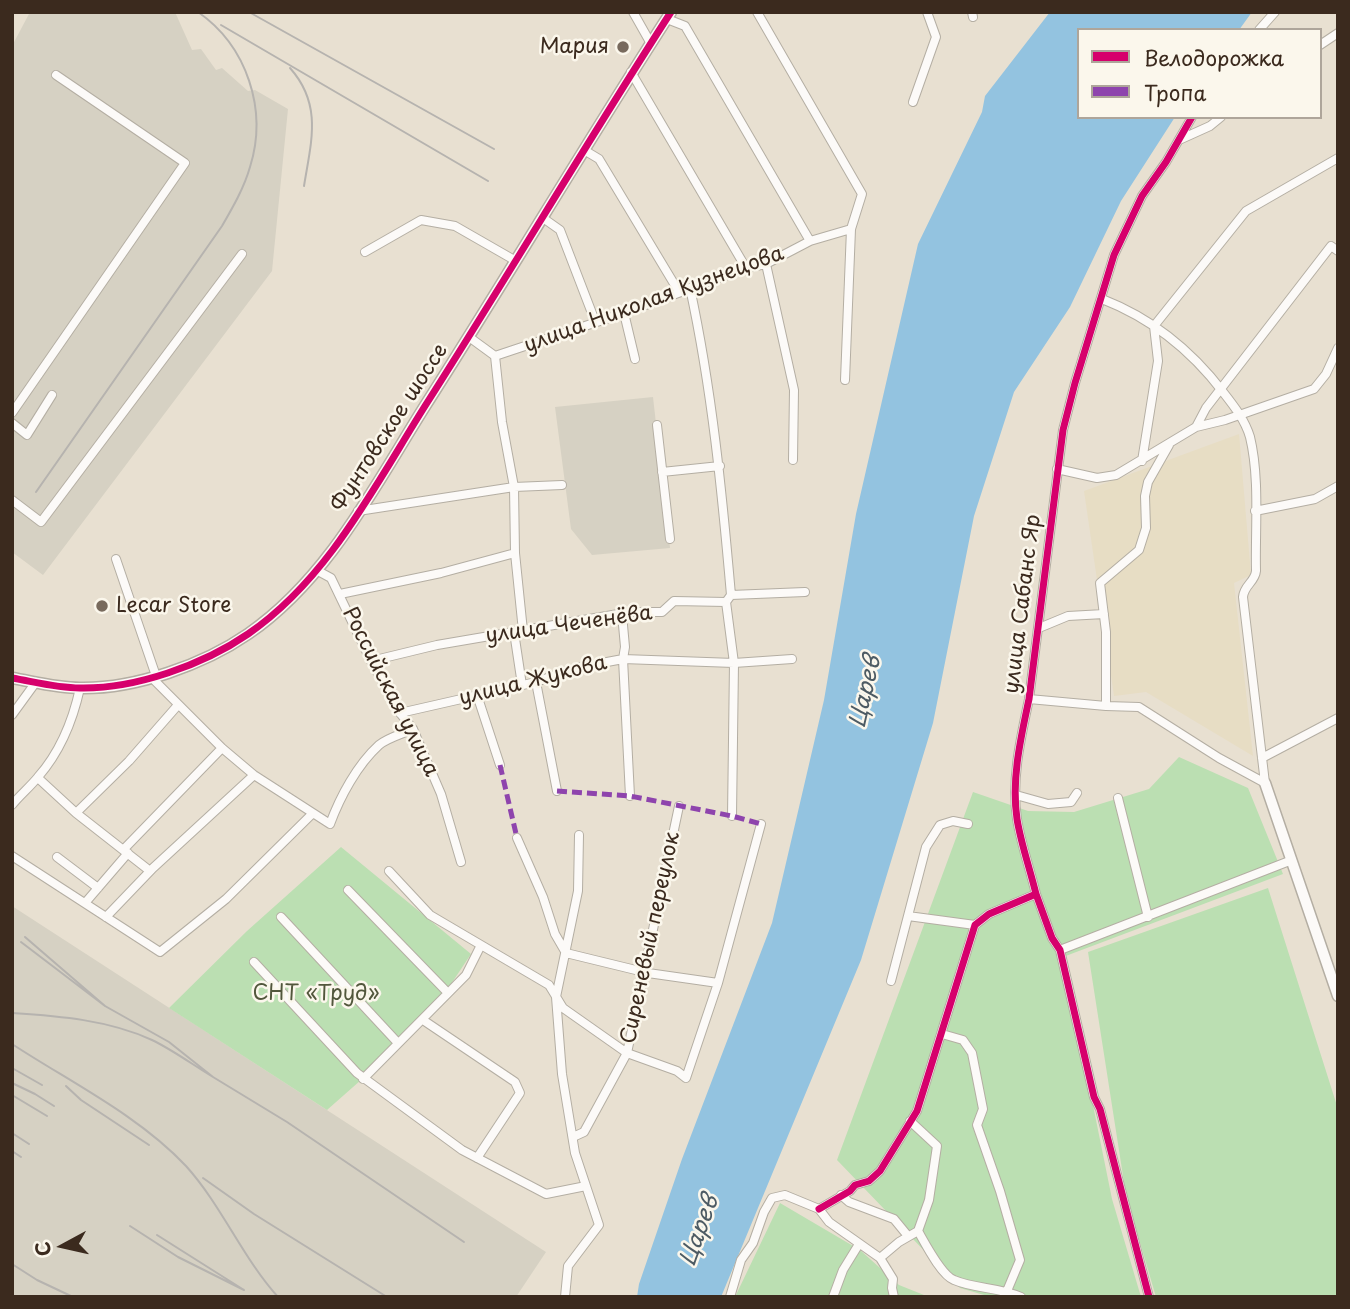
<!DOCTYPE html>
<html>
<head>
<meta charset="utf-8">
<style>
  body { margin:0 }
  #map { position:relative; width:1350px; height:1309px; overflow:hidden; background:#e8e0d1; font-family:"Playpen Sans",sans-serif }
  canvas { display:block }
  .frame { position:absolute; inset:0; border:14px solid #3b2a1e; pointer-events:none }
  .legend { position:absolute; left:1077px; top:28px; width:245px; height:91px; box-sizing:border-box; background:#fbf7ec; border:2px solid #aea59a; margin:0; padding:9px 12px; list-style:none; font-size:21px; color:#3b2a1e }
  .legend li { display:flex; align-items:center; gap:14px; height:35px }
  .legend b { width:35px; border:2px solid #aea59a }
  .north { position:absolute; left:28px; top:1211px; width:70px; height:70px; -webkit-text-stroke:5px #fbf7ec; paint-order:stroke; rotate:262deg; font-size:19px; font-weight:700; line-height:28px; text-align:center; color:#3b2a1e }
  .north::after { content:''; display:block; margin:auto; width:24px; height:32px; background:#3b2a1e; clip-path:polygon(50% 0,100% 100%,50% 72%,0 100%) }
</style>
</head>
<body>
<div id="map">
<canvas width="1350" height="1309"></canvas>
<div class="frame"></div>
<ul class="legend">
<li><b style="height:9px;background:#d6006c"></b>Велодорожка</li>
<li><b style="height:9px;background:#8e44ad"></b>Тропа</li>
</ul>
<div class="north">С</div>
</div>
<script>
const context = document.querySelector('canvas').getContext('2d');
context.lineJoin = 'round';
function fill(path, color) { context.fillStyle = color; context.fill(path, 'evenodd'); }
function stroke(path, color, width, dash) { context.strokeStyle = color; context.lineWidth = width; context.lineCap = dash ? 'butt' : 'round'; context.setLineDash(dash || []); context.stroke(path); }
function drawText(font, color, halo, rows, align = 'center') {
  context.font = font + ' "Playpen Sans",sans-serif'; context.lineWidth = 5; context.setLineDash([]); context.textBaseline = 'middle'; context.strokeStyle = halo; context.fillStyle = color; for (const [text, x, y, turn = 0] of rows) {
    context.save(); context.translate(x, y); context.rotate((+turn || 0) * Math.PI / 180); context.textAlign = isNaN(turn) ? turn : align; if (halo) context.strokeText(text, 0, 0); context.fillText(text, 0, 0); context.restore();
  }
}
fill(new Path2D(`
  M1239,434L1251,575L1234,583L1253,756L1146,692L1114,696L1084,491Z`), '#e7ddc4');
fill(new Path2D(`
  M30,12H175L192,50L201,49L216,70L222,68L248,91L255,90L288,109L272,271L43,575L12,552V46Z
  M653,397L670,548L592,555L571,529L555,407Z
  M12,906L546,1252L516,1297H12Z`), '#d6d1c3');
fill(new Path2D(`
  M1179,757L1248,788L1283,874L1063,957L1112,1199L1141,1297H991L960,1288L837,1160L973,792L1028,811L1074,812L1149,789Z
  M341,847L471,954L445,993L361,1080L327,1110L169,1008L247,931Z
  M1268,888L1338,1109V1297H1156L1126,1195L1088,952Z
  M780,1203L860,1250L899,1285L929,1297H735Z`), '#bbdfb2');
fill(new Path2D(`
  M1050,12H1252L1239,30H1079V117H1175L1121,201L1070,307L1014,392L974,516L933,723L861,960L721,1297H637L639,1284L682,1159L772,923L824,700L856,514L918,244L982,112L985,96Z`), '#93c3e0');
const street = new Path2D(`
  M633,12L650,42
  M757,12L862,194L851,229L845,380
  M972,12L973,17
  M667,19L685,26L810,241
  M1259,30L1275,12
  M1320,45L1338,33
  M631,72L746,268
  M913,102L936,37L927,12
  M1179,140L1210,126L1221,117
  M584,150L599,159L679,292
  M543,218L560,230L595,321
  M365,252L421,220L455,226L516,261
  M766,264L794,390L793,460
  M690,288C712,390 722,492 731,595
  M1102,299C1151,318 1191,350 1223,392C1234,406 1245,420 1250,437C1260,478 1255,529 1256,571C1255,582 1244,585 1243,597L1265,783
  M624,313L635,359
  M469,337L495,356L502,422L514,487L515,553L523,631
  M495,356L624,313L746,268L766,264L810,241L851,229
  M12,413L185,163L56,75
  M12,423L27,435L52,395
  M657,425L670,539
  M1196,427L1206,408L1331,246L1338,251
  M1142,461L1158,361L1154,326L1246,211L1338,158
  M1057,469L1097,478L1116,475L1196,427L1225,420L1314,389L1326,374L1338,348
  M662,472L720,466
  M12,500L41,522L242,254
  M358,511L514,487L562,485
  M1255,511L1315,499L1338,486
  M116,559L156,676
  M318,571L331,578L371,661L400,713L413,729L441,794L461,862
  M340,594L441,573L515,553
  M726,602L734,663L732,816
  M622,614L625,647L623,659L630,796
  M1039,628L1068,616L1104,614
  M514,632L522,685
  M371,661L437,645L630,612H662L674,601L726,602L731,595L805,592
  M152,678L222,748L254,775L330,824C340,797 357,765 379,745C387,738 402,734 413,729
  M536,682L557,791
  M477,695L500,765
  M1029,699L1106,706L1139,707L1219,758L1265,783
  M1106,706V632L1100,583L1139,550L1146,528L1145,496L1148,482L1169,445
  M400,713L536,682L575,668L623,659L734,663L792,659
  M12,715L36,682
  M1262,758L1338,718
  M38,778L76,813L150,871
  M1016,795L1048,804L1071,802L1077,793
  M1118,798L1148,917
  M12,805C20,795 30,787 38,777C60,752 73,720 80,688
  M76,813L129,761L178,705
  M517,838L543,897L555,934L566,953L648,973L718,983
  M124,849L222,748
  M12,856L160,952L226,899L312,814
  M57,857L98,888
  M389,871L430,915L549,985L563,1008L627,1053L677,1071L686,1078L718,983L761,824
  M348,890L448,993
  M1036,894C1030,869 1021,844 1017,819C1011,779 1021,737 1029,699L1063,430L1075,383L1114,255L1142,196L1166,162L1192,117
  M85,903L128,853
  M908,916L975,925
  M106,917L153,868L254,775
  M281,917L398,1043
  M1060,950L1292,860
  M254,962L357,1073L462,1150L546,1194L586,1186
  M891,981L926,847L940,825L953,821L968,824
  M423,1020L515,1082L520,1093L477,1158
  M942,1034L963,1040L972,1053L983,1109L977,1125L1000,1191L1020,1260L1007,1291
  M363,1079L466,975L481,945
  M573,1137L584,1132L627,1053L679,806
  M841,1195L849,1202L894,1219L908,1236
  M819,1209L850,1191L855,1185L869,1181L880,1171L917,1111L975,925L989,914L1036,894L1052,938L1060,950L1094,1097L1100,1109L1149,1297
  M918,1231C925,1243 941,1275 954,1280C975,1289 999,1287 1021,1297
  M880,1258L899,1242L918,1231L929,1200L937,1146L910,1121
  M565,1297L568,1266L599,1225L575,1153L562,1074L556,997L578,891L579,835
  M730,1297L741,1260L753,1243L764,1212L772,1198L785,1195L819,1209L829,1222L880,1258L893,1279L892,1288L894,1297
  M833,1297L843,1270L859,1244`);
const secondary = new Path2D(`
  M12,678C35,682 57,688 80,688C135,689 203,665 248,634C328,579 374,487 425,406C508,276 587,142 671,12
  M1265,783L1338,996`);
stroke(street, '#b4aea3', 10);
stroke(secondary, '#b4aea3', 13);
stroke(street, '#fcfaf8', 8);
stroke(secondary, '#fcfaf8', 10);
stroke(new Path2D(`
  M249,12L494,149
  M221,25L488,181
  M290,68C323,105 311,142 304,186
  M36,492L222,226C233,207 244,188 250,167C268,110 247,46 198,12
  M21,942L105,1006L25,937
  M12,1013C59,1016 109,1020 152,1040C173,1050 193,1065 213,1077L169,1042L105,1006
  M12,1044C70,1082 138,1115 186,1166C222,1206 242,1257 278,1297
  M12,1068L42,1085
  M213,1077L287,1122L464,1242
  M12,1083L35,1094L54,1106
  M66,1086L81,1100L149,1145
  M12,1095L47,1116
  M12,1133L29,1144
  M12,1151L21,1157
  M203,1178L254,1214L387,1297
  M130,1226L178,1257L244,1290L157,1235
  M12,1264L37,1280L73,1297`), '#b6b3af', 2);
stroke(new Path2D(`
  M500,765L517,838
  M557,791L630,796L732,816L761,824`), '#8e44ad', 5, [10, 5]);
stroke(new Path2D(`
  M12,678C35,682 57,688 80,688C135,689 203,665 248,634C328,579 374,487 425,406C508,276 587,142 671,12
  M1036,894C1030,869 1021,844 1017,819C1011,779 1021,737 1029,699L1063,430L1075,383L1114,255L1142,196L1166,162L1192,117
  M819,1209L850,1191L855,1185L869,1181L880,1171L917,1111L975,925L989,914L1036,894L1052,938L1060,950L1094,1097L1100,1109L1149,1297`), '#d6006c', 7);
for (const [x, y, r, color] of [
  [623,47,7,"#786a5d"],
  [102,606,7,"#786a5d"]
]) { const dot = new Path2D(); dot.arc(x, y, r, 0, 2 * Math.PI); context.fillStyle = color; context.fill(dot); stroke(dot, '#fbf7ec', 2.5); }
drawText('21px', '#3b2a1e', '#fbf7ec', [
  ["Мария",609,47],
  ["Lecar Store",116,606,"left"]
], 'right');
drawText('21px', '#3b2a1e', '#fbf7ec', [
  ["улица Николая Кузнецова",654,300,-20],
  ["Фунтовское шоссе",390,428,-57],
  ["улица Сабанс Яр",1023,604,-83],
  ["улица Чеченёва",569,625,-8],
  ["улица Жукова",533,681,-14],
  ["Российская улица",390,692,63],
  ["Сиреневый переулок",651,938,-78]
]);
drawText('21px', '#52573c', '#fbf7ec', [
  ["СНТ «Труд»",316,994]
]);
drawText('italic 23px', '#4d5b64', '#fbf7ec', [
  ["Царев",866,692,-77],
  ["Царев",700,1231,-70]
]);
</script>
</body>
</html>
